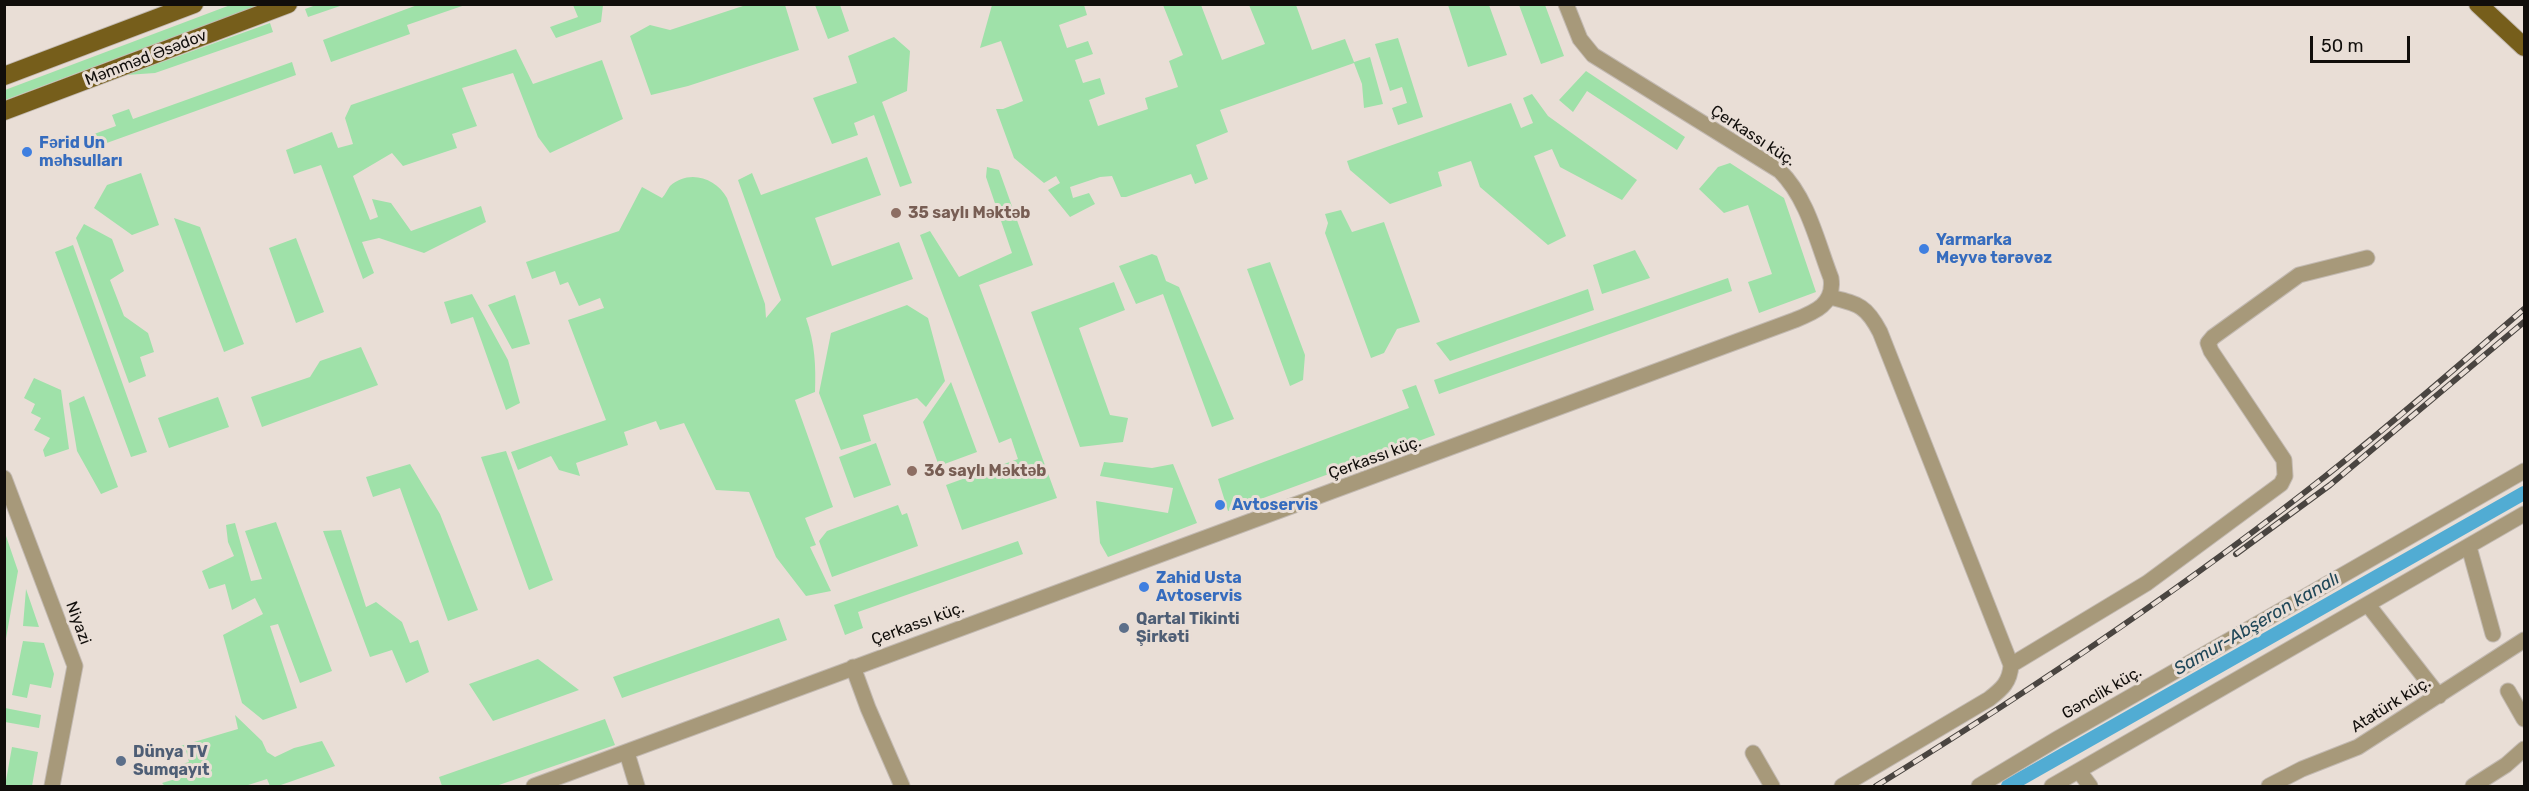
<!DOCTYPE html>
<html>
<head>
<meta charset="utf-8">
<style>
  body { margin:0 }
  #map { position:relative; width:2529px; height:791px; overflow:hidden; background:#e9ded6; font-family:Rubik,sans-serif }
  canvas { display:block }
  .frame { position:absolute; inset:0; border:6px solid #110e0b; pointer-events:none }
  .scale { position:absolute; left:2310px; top:36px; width:100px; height:27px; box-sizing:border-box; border:3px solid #110e0b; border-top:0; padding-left:8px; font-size:18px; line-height:21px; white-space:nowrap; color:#110e0b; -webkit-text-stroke:4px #e9ded6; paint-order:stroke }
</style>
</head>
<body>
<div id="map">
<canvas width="2529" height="791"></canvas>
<div class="frame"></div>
<div class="scale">50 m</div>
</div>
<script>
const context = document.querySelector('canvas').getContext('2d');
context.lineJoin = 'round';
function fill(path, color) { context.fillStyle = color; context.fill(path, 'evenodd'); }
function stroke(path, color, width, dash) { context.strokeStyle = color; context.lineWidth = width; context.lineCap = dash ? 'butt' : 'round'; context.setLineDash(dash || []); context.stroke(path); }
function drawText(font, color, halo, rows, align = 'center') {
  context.font = font + ' Rubik,sans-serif'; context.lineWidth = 6; context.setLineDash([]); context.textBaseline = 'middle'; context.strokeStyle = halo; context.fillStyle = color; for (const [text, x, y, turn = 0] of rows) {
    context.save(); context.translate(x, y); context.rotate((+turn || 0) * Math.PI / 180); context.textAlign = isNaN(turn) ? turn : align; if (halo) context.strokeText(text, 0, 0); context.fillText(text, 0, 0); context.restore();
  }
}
fill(new Path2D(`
  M233,4L259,5L5,100V90Z
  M420,4L465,5L407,25L410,34L331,62L323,40Z
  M749,4L785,5L799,50L688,86L651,95L630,36L650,25L670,30Z
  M316,5V4L343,5L308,17L305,9Z
  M573,5H603L601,22L556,38L550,27L578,17Z
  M815,5H840L849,31L828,39Z
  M992,5H1084L1087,15L1059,25L1067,48L1088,41L1093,54L1075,60L1083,83L1100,78L1105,94L1089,100L1098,126L1148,109L1145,98L1178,87L1169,61L1183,55L1163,5H1201L1222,60L1265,44L1249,5H1296L1312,50L1345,39L1354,62L1370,57L1383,104L1364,108L1362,84L1354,63L1220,110L1228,132L1196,145L1208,179L1195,184L1191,174L1126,197H1121L1112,176L1100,177L1070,187L1073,198L1089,193L1095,204L1070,217L1048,190L1060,183L1056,176L1044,183L1014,158L996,109H1003L1023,101L1001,41L980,48Z
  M1448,5H1489L1507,55L1468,67Z
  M1519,5H1545L1564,56L1541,64Z
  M270,23L273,32L155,73L126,75Z
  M894,37L910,51L907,91L882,102L912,183L900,187L874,115L854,123L858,135L832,144L813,98L857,83L848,56Z
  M1398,38L1423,117L1398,125L1392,108L1407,103L1402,87L1390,91L1375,44Z
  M516,49L533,84L602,60L623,119L550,153L538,137L513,73L462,88L477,126L452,134L457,148L403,166L392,153L353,176L370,220L378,217L372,199L391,203L411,231L481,206L486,222L424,253L379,238L362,242L374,273L363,279L321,165L294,174L286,150L332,132L338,148L353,144L345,118L351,105Z
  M292,62L296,75L90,149L86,137L116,126L112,115L129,109L133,119Z
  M1586,71L1685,137L1677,150L1587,91L1573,112L1559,100Z
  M1532,94L1548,116L1637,180L1622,200L1560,167L1552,149L1534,156L1566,236L1548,245L1480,187L1471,161L1438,172L1442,186L1390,204L1350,170L1347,161L1511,103L1521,128L1533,123L1523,98Z
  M867,157L881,195L815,218L832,266L899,242L913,279L806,318C815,344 816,365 815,392L795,400L833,507L805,518L816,545L810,547L831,591L806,596L776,557L749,492L716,490L684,423L660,430L656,421L624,432L628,445L576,463L580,476L559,470L551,456L518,470L511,452L606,420L568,320L604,308L600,298L579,306L568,282L560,285L555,271L532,279L526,262L619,231L642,187L662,198C665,195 667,190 670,186C689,169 716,178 727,198L765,304L766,318L781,300L738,180L752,173L761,195Z
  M1730,163L1784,198L1816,292L1759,313L1748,282L1772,274L1748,205L1724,213L1699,189L1718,167Z
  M987,167L999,170L1033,265L979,285L1057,498L962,530L946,485L1018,459L1011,438L999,443L920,235L930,231L959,277L1012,253L986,177Z
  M141,173L159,225L132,235L94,208L107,185Z
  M1341,210L1352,232L1384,222L1420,322L1397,329L1384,353L1371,358L1325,233L1328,223L1325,214Z
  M174,218L200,227L244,344L224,352Z
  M84,224L112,239L124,271L110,280L124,316L148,333L154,352L140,357L146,376L129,383L76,238Z
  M296,238L324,312L296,323L269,248Z
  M73,245L147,452L131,457L55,252Z
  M1635,250L1650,278L1602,294L1593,265Z
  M1152,254L1157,256L1166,281L1179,287L1234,419L1212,427L1163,294L1136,304L1119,266Z
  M1270,262L1305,355L1303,380L1290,386L1247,269Z
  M1728,278L1732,291L1439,394L1434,380Z
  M1114,282L1125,310L1079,328L1110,415L1128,418L1123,442L1080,447L1031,312Z
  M1588,289L1594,310L1450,361L1436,343Z
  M472,294L508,360L520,403L506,410L473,317L451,324L444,302Z
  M515,295L530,344L512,349L488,305Z
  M907,305L928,318L945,381L926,407L917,398L863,415L871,441L841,450L819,393L831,333Z
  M361,347L378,385L262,427L251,397L310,377L320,361Z
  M34,378L61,390L69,449L45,457L43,450L50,438L34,430L41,418L31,413L35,404L24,398Z
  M951,382L977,452L939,466L923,422Z
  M1416,385L1435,435L1228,511L1218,479L1409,408L1402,390Z
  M84,396L118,487L101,494L77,451L69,403Z
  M218,397L229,427L169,448L158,418Z
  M876,443L891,485L854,498L839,457Z
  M506,451L553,580L529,590L481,457Z
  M1104,462L1152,468L1173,464L1197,523L1108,557L1100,543L1096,501L1168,513L1173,488L1100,476Z
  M410,464L440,514L478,610L448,621L400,488L373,497L366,477Z
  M898,505L902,515L907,513L918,546L832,577L819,541L827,531Z
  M276,522L332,671L300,683L278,624L270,626L297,708L263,720L242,703L223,635L263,614L255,598L232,610L225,584L209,589L202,571L234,556L228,542L226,525L235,523L251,581L262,579L245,531Z
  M341,530L366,607L376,602L402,622L410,643L418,640L429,672L406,683L392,650L370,657L323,531Z
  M5,533L18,571L5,644L4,533Z
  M1018,541L1023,554L858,612L863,628L845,635L834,605Z
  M26,589L39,627L23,626Z
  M779,618L787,640L622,698L613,677Z
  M23,641L44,643L54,674L51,688L30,684L27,698L12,695Z
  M538,659L579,690L493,721L469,684Z
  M5,708L41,715L39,728L5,722Z
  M235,715L262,741L267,752L275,757L294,748L322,741L335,766L278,786H270L267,779L245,786H165L162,783L182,777L179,765L189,762L186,750L178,752L177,747L238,729Z
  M605,719L615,745L496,786H442L439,777Z
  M12,747L38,752L32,786H5Z`), '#9fe1a9');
stroke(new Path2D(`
  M2008,786L2524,493`), '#51acd3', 14);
const minor = new Path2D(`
  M1830,297C1858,304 1866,305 1880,332L2011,665C2010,682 2002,689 1989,699L1842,786
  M4,478L75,666L52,786
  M2469,547L2493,634
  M2368,605L2439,696
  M2011,665L2147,583L2281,484L2285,476L2284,460L2211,351L2208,343L2213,337L2299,275L2367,258
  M853,667L868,708L902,786
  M2508,691L2524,719
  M627,753L637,786
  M1753,753L1772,786
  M2079,771L2090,786
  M534,786L1795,320C1815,312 1835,304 1831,278C1817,242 1808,199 1780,171L1593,55L1580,39L1566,4
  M1979,786L2057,739L2524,471
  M2052,786L2524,514
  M2269,786L2302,769L2358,747L2524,640
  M2473,786L2506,765L2524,749`);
const major = new Path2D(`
  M2478,4L2524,47
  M4,76L194,4
  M4,111L288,4`);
stroke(minor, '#c2b9b1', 17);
stroke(major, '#c2b9b1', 20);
stroke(minor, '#a7997a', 15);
stroke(major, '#765e1b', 18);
const rail = new Path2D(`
  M2236,554L2330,485L2524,322
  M1876,786C2030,691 2181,590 2323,478C2392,424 2458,366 2524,309`);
stroke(rail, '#4a4541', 6);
stroke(rail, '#e9ded6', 4, [11]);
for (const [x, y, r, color] of [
  [27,152,6,"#3f7fe0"],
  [896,213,6,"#8d6e63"],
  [1924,249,6,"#3f7fe0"],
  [912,471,6,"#8d6e63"],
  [1220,505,6,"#3f7fe0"],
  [1144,587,6,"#3f7fe0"],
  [1124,628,6,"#5c6f8a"],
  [121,761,6,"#5c6f8a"]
]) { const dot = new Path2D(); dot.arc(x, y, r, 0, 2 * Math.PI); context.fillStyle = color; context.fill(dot); stroke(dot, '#e9ded6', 2); }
drawText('16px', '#110e0b', '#e9ded6', [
  ["Məmməd Əsədov",146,58,-21],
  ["Çerkassı küç.",1753,136,33],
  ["Çerkassı küç.",1375,458,-20],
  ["Niyazi",78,623,70],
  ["Çerkassı küç.",918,624,-20],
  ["Gənclik küç.",2102,693,-30],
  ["Atatürk küç.",2391,705,-32]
]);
drawText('bold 16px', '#366cbe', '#e9ded6', [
  ["Fərid Un",39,143],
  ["məhsulları",39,161],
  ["Yarmarka",1936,240],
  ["Meyvә tәrәvәz",1936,258],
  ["Avtoservis",1232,505],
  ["Zahid Usta",1156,578],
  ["Avtoservis",1156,596]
], 'left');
drawText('bold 16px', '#785e54', '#e9ded6', [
  ["35 saylı Məktəb",908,213],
  ["36 saylı Məktəb",924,471]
], 'left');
drawText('bold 16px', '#4e5e75', '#e9ded6', [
  ["Qartal Tikinti",1136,619],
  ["Şirkәti",1136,637],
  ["Dünya TV",133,752],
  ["Sumqayıt",133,770]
], 'left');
drawText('italic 18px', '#204758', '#e9ded6', [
  ["Samur-Abşeron kanalı",2257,624,-30]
]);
</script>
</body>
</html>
